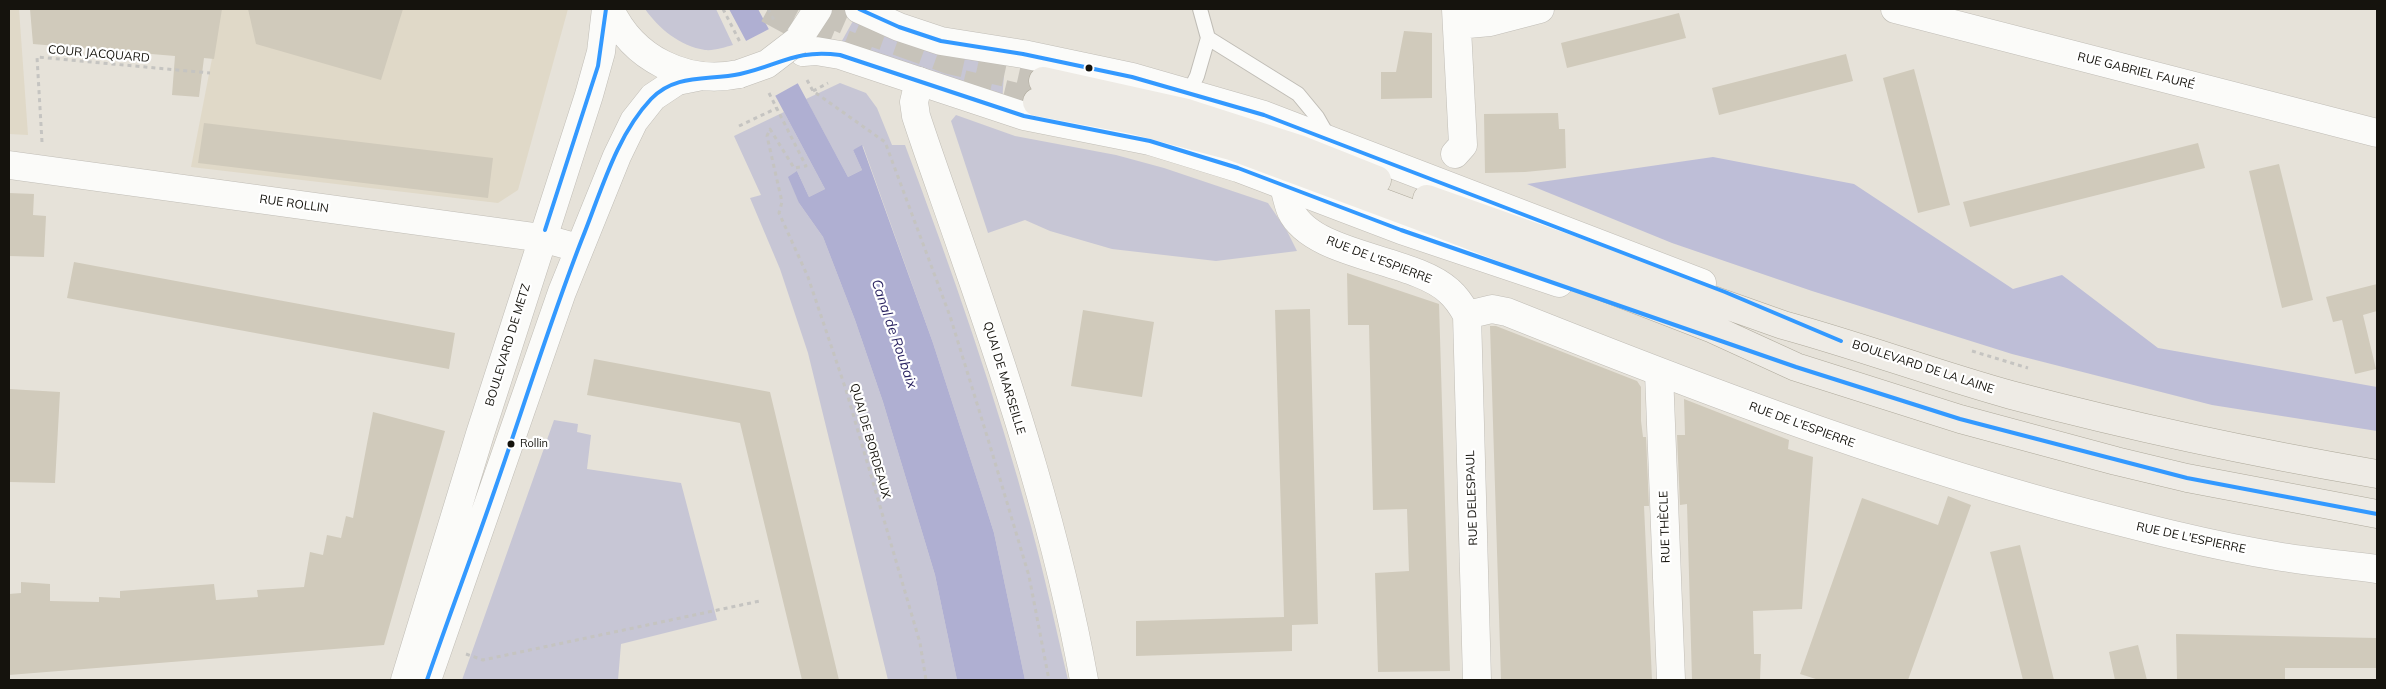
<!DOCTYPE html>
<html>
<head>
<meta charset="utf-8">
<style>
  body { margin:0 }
  #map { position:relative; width:2386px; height:689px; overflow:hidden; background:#e6e2d9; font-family:Mulish,sans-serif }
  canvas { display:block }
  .frame { position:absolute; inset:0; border:10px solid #15130d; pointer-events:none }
</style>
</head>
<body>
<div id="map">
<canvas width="2386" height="689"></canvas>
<div class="frame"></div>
</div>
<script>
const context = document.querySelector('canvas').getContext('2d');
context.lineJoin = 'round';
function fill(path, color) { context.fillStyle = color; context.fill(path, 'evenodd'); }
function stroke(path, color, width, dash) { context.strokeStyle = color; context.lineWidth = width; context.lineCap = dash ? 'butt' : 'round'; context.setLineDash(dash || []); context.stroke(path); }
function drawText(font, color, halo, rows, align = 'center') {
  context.font = font + ' Mulish,sans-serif'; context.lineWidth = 4.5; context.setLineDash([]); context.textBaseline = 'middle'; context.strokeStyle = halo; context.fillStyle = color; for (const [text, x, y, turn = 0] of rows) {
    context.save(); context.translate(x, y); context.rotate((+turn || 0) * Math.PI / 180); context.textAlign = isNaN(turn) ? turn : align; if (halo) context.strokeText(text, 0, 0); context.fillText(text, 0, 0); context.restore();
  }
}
fill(new Path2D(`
  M9,9H19L28,135L9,134Z
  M197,9H568L518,190L498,203L191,167L221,12Z`), '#e0d9c8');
fill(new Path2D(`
  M645,9H716L733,45C725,47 714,51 705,50C680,46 659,29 645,9Z
  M853,21L1005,59L1002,103L839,46Z
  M840,83L866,93L877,108L892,145H905C952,270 996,397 1031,526C1045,577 1056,629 1068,680H1025L994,533L983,498L933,343L863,146L853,150L862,170L848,177L806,99Z
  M784,112L825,189L809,197L797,171L799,203L823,237L855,320L883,402L935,575L957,680H888L808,353L780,269L750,198L761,195L734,136Z
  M956,115L1015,136L1116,155L1164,168L1268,203L1287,231L1297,251L1216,261L1112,249L1050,231L1025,220L988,233L951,121Z
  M554,420L578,424L577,432L591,435L587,469L681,483L717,620L621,644L618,680H462Z`), '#c7c6d5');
fill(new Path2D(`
  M1713,157L1854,184L2013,289L2062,275L2158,348L2377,387V431L2212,405L2012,354L1812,291L1672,243L1527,184Z`), '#bebed7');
fill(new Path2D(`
  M729,9H758L848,177L862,170L853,150L862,145L933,343L983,498L994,533L1025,680H957L935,575L883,402L855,320L823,237L799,203L788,177L797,171L809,197L825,189Z`), '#afafd2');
fill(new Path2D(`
  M771,28L800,82L773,97L744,42Z`), '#e6e2d9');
fill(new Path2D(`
  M30,9H222L214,59L204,58L199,97L172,95L175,56L33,44Z
  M248,9H403L381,80L256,44Z
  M1679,13L1686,38L1567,68L1561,43Z
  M1404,31L1432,33V98L1381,99V72H1396Z
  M1846,54L1853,81L1719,115L1712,88Z
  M1914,69L1950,205L1918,213L1883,78Z
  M1558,113L1559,129H1565L1566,168L1525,172L1485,173L1484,114Z
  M204,123L493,158L488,198L198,163Z
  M2198,143L2205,168L1970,227L1963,202Z
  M2279,164L2313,300L2282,308L2249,171Z
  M9,193L34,194L33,215L46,216L44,257L9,256Z
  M74,262L455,333L449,369L67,298Z
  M1347,273L1439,304L1450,671L1378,672L1375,573L1409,571L1407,509L1373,510L1369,325H1348Z
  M2377,284V311L2363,315L2376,369L2355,374L2342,320L2333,322L2326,297Z
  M1310,309L1318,624L1292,625V651L1136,656V621L1284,617L1275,310Z
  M1083,310L1154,322L1142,397L1071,386Z
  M1490,326H1496L1637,381L1641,387V421L1643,437H1646L1649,506H1644L1652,680H1501Z
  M594,359L770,392L839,680H802L740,423L587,395Z
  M9,389L60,392L55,483L9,482Z
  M1684,399L1789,440L1788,449L1813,457L1802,609L1753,611L1754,654H1761L1760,680H1692L1687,504L1680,505L1677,435H1685Z
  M373,412L445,431L384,645L9,675V594L21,593V582L50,584V601L99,602V597L120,598V591L214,584L216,600L258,597L257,590L304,587L310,552L323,555L327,535L341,538L346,516L353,518Z
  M1948,496L1971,505L1908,680H1819L1800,674L1862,498L1938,525Z
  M2020,545L2054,680H2023L1990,552Z
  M2176,634L2377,638V668H2285V680H2177Z
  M2138,645L2147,680H2115L2109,652Z`), '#d0cabb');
stroke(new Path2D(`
  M768,9L792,22L869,54
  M820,9L872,32L949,60L1043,81
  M963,84L1037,102`), '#c7c3ba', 28, [28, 14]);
const lane = new Path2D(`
  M1200,9L1208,38L1298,94L1317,117L1329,138
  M1189,92L1197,76L1208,38`);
const street = new Path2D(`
  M1895,9L2377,133
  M1457,25L1490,22L1540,9
  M919,81L914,102L916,116C931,162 948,208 964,255C1012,393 1058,536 1084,680
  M1455,154L1463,145L1456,9
  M9,165L542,238L578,248
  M1284,186C1286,194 1288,204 1291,211C1313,257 1414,258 1449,291C1457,298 1462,306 1467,315L1477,680
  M1467,315L1492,309L1507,312C1690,385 1873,455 2064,507C2136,526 2208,545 2282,557C2314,562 2346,565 2377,569
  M1659,373L1671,680`);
const secondary = new Path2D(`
  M610,9C633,59 686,85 739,74
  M859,9L899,27L941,41L1023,54L1132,77L1264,115L1702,283
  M797,41L818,9
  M803,52L816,51L840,55L1024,116L1150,141L1238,168L1401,230L1559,283
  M405,680L480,434L589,95L601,52L606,9
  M427,680L562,292L617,156L634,121L653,97L677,81L702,76`);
const primary = new Path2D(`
  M1043,81L1187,113L1299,149L1377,180
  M1037,102L1133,120L1231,146L1435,222L1713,329L1796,367L1960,419L2116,461L2187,478L2377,514
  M1427,199L1783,325C1860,346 1935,374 2011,395C2132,427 2254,453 2377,474`);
stroke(lane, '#c0bdb6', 16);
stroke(street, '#c0bdb6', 29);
stroke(secondary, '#c0bdb6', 29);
stroke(primary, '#aea99b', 29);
stroke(new Path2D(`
  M723,9L741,44
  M768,9L775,22
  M807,80L813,91L885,142L950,316L991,449L1029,576L1049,680
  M813,91L828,83
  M769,93L806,166L794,168L770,129L767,136L782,202L779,213L808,277L846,390L920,643L926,680
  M739,126L777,108
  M42,142L37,57L210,73
  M1972,351L2028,368
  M466,654L483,660L760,601`), '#c5c4c1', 3, [4, 4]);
stroke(lane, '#fbfbf9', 14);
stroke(street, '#fbfbf9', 28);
stroke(secondary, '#fbfbf9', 28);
stroke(primary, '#eeebe5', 28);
const secondaryBridge = new Path2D(`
  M739,74L767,64L797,41`);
stroke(secondaryBridge, '#c0bdb6', 29, []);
stroke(secondaryBridge, '#fbfbf9', 28);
stroke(new Path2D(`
  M859,9L899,27L941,41L1023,54L1132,77L1264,115L1725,292L1841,341
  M545,230L598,66L606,9
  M427,680C449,616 473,553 495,489C524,406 550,321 582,239C601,192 616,136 651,99C676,73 708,81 740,74C781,65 795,49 840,55L1024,116L1150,141L1238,168L1401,230L1796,367L1960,419L2187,478L2377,514`), '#39f', 4);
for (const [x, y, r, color] of [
  [1089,68,4.5,"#15130d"],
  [511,444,4.5,"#15130d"]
]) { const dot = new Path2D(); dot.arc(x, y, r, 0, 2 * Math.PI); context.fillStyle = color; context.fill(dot); stroke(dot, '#fff', 2); }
drawText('11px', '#15130d', '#fff', [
  ["Rollin",520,444]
], 'left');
drawText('12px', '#15130d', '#fff', [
  ["COUR JACQUARD",99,54,5],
  ["RUE GABRIEL FAURÉ",2136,71,14],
  ["RUE ROLLIN",294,204,8],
  ["RUE DE L'ESPIERRE",1379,260,21],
  ["BOULEVARD DE METZ",508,345,-73],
  ["BOULEVARD DE LA LAINE",1923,367,18],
  ["QUAI DE MARSEILLE",1004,378,73],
  ["RUE DE L'ESPIERRE",1802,425,20],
  ["QUAI DE BORDEAUX",870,441,74],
  ["RUE DELESPAUL",1472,498,-92],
  ["RUE THÈCLE",1665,527,-92],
  ["RUE DE L'ESPIERRE",2191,538,12]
]);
drawText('italic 14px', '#261f5e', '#fff', [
  ["Canal de Roubaix",894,334,71]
]);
</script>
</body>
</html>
